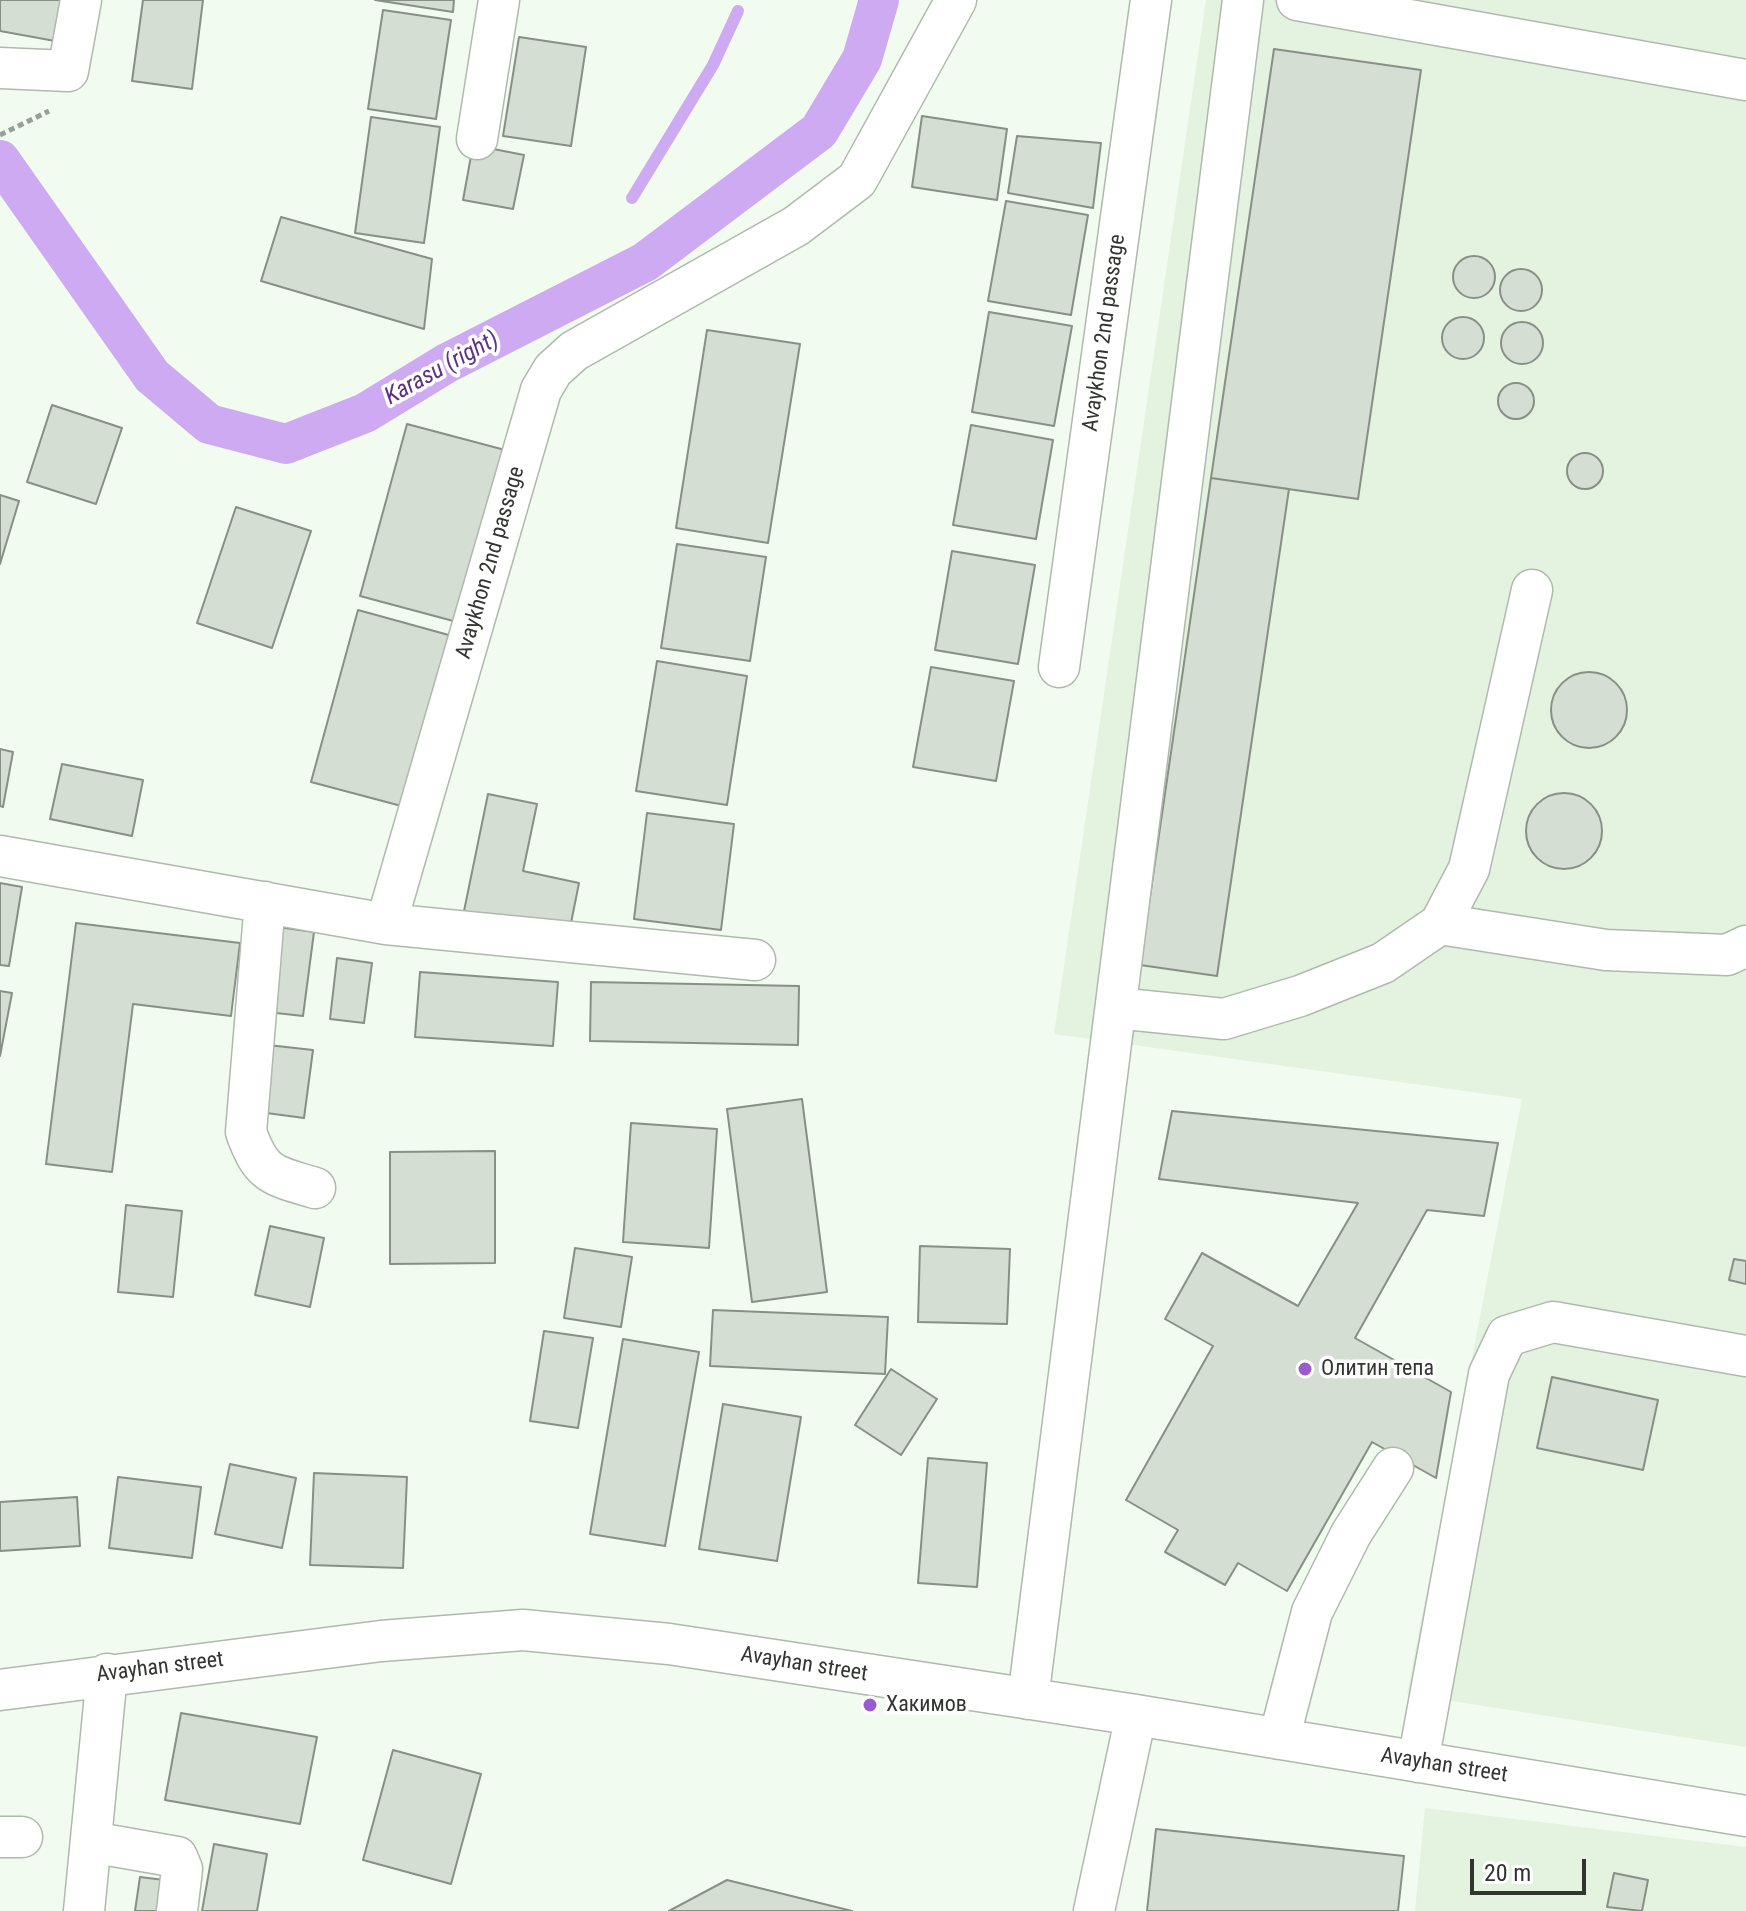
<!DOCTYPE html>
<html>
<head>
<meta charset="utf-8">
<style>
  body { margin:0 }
  #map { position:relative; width:1746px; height:1911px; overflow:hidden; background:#f2fbef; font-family:"Roboto Condensed",sans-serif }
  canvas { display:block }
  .scale { position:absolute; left:1470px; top:1859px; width:116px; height:36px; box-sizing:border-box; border:4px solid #323531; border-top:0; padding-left:10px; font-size:24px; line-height:28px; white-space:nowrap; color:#323531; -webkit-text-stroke:6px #fff; paint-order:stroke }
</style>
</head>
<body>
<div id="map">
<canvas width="1746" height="1911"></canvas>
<div class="scale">20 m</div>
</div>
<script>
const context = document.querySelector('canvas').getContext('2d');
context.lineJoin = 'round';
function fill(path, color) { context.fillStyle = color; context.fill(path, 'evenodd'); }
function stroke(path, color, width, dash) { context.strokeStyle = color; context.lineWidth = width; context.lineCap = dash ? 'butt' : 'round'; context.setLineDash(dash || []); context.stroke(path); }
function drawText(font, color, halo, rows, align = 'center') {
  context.font = font + ' "Roboto Condensed",sans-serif'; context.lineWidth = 7; context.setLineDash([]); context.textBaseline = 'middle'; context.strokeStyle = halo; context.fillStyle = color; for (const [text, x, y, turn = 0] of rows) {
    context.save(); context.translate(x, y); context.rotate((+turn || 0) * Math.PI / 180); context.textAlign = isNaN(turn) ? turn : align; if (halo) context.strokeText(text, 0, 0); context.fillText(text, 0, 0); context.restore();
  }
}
fill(new Path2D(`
  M1206,0H1746V1747L1407,1694L1522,1099L1054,1034Z
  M1425,1808L1746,1847V1911H1415Z`), '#e4f2e0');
stroke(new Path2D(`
  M632,198L713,65L738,11`), '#cdaaf1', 12);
stroke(new Path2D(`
  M0,160L152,376L209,424L286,444L365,413L447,363L645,262L819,131L862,59L879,0`), '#cdaaf1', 40);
const building = new Path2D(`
  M0,0H61L55,41L0,31Z
  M143,0H203L192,89L132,81Z
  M375,0H454L453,12Z
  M383,10L451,20L436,119L368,109Z
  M519,37L586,47L571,146L503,136Z
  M1274,49L1421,70L1358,499L1211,478Z
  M922,116L1007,129L997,200L912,187Z
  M371,117L440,127L424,243L355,233Z
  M1017,136L1101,143L1093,208L1008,193Z
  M473,145L524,155L513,209L463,200Z
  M1006,201L1088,215L1071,315L988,301Z
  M281,217L432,259L424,329L261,281Z
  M1453 277a21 21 0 1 1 42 0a21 21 0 1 1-42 0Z
  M1500 290a21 21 0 1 1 42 0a21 21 0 1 1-42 0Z
  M989,312L1072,326L1054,426L972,412Z
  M1442 338a21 21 0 1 1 42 0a21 21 0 1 1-42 0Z
  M1501 343a21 21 0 1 1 42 0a21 21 0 1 1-42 0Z
  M707,330L800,344L768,543L676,528Z
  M1498 401a18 18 0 1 1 36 0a18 18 0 1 1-36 0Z
  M52,405L122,428L96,504L27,482Z
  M407,424L505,450L457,622L360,596Z
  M971,425L1053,440L1036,539L953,525Z
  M1567 471a18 18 0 1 1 36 0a18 18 0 1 1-36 0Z
  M1211,478L1289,489L1217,976L1140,965Z
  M0,495L19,501L0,564Z
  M236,507L311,531L272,648L197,623Z
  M677,544L766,557L750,661L661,648Z
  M952,551L1035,565L1018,664L935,650Z
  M358,610L456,637L409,808L311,782Z
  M657,661L747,676L727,805L636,791Z
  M931,667L1014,681L996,781L913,767Z
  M1551 710a38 38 0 1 1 76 0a38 38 0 1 1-76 0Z
  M0,749L13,752L3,807L0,806Z
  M62,764L143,780L132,836L50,819Z
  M1526 831a38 38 0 1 1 76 0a38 38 0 1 1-76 0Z
  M488,794L537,804L523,871L579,883L569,933L464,911Z
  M647,813L734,824L721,930L634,919Z
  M0,883L22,887L9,966L0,965Z
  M76,923L240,943L231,1016L133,1004L112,1172L46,1164Z
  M278,927L314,932L303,1016L267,1012Z
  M337,958L372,963L364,1023L330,1019Z
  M420,972L558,982L553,1046L415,1037Z
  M591,982L799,986L798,1045L590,1041Z
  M0,991L12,993L0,1056Z
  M268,1045L313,1050L304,1118L259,1112Z
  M802,1099L827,1292L752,1302L727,1109Z
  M1172,1111L1498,1143L1484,1216L1427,1210L1355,1338L1451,1392L1436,1478L1372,1442L1287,1591L1238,1563L1225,1585L1165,1552L1178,1530L1126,1500L1213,1346L1165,1319L1202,1253L1298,1306L1358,1203L1159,1179Z
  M631,1123L717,1129L709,1248L623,1242Z
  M495,1151V1263L390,1264V1152Z
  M126,1205L182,1211L173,1297L118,1292Z
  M270,1226L324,1238L310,1307L255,1295Z
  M920,1246L1010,1249L1007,1324L918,1322Z
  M575,1248L632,1257L621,1327L564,1318Z
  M1734,1259L1746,1261V1284L1729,1280Z
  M713,1310L888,1317L885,1374L710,1366Z
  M544,1331L593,1338L578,1428L530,1421Z
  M623,1339L699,1352L665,1546L590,1534Z
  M891,1369L937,1399L901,1455L855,1425Z
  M1552,1377L1658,1400L1643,1470L1537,1448Z
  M723,1404L801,1417L777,1561L699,1549Z
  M928,1458L987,1463L977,1587L918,1583Z
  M230,1464L296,1478L282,1548L215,1534Z
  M314,1473L407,1477L403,1568L310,1565Z
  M118,1477L201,1487L192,1558L109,1548Z
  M77,1497L80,1546L0,1551V1502Z
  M181,1713L317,1737L300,1824L165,1800Z
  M393,1750L481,1774L451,1884L363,1860Z
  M1156,1829L1404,1856L1398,1911H1147Z
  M214,1844L267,1854L257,1911H202Z
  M1614,1873L1648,1880L1642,1911L1607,1907Z
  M140,1877L172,1881L168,1911H135Z
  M727,1880L852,1911H669Z`);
fill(building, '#d5ded2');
stroke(building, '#889086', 2);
const minor = new Path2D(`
  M1297,0L1746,80
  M0,68L68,71L81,0
  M477,139L499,0
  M1059,667L1151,0
  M0,856L386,924L541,390L553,370L574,351L796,226L857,180L956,0
  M265,902L246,1132C262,1176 272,1175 315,1188
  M386,924L755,960
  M1440,924L1606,950L1727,955L1746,946
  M1116,1008L1224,1019L1300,996L1383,963L1440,924L1469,869L1532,590
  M0,1690L381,1641L523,1630L669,1644L1136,1715L1746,1816
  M1028,1699L1243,0
  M1279,1739L1312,1612L1351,1534L1393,1468
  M1418,1762L1489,1374L1507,1336L1553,1322L1746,1356
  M0,1837H22
  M91,1842L177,1857L182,1869L177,1911
  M84,1911L107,1674
  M1094,1911L1136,1715`);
stroke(minor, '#b0b9ae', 43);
stroke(new Path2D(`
  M0,135L49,111`), '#999f97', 5, [6, 4]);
stroke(minor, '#fff', 40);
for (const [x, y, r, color] of [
  [1305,1369,8,"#9a5bd1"],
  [870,1705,8,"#9a5bd1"]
]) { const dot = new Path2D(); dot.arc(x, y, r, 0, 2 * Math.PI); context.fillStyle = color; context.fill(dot); stroke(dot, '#fff', 3); }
drawText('22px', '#323531', '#fff', [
  ["Avaykhon 2nd passage",1105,333,-82],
  ["Avaykhon 2nd passage",491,563,-74],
  ["Avayhan street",804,1665,9],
  ["Avayhan street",160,1668,-7],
  ["Avayhan street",1444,1766,9]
]);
drawText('22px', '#323531', '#fff', [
  ["Олитин тепа",1321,1369],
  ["Хакимов",886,1705]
], 'left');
drawText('italic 24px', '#5e3183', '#fff', [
  ["Karasu (right)",442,369,-29]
]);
</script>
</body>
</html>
